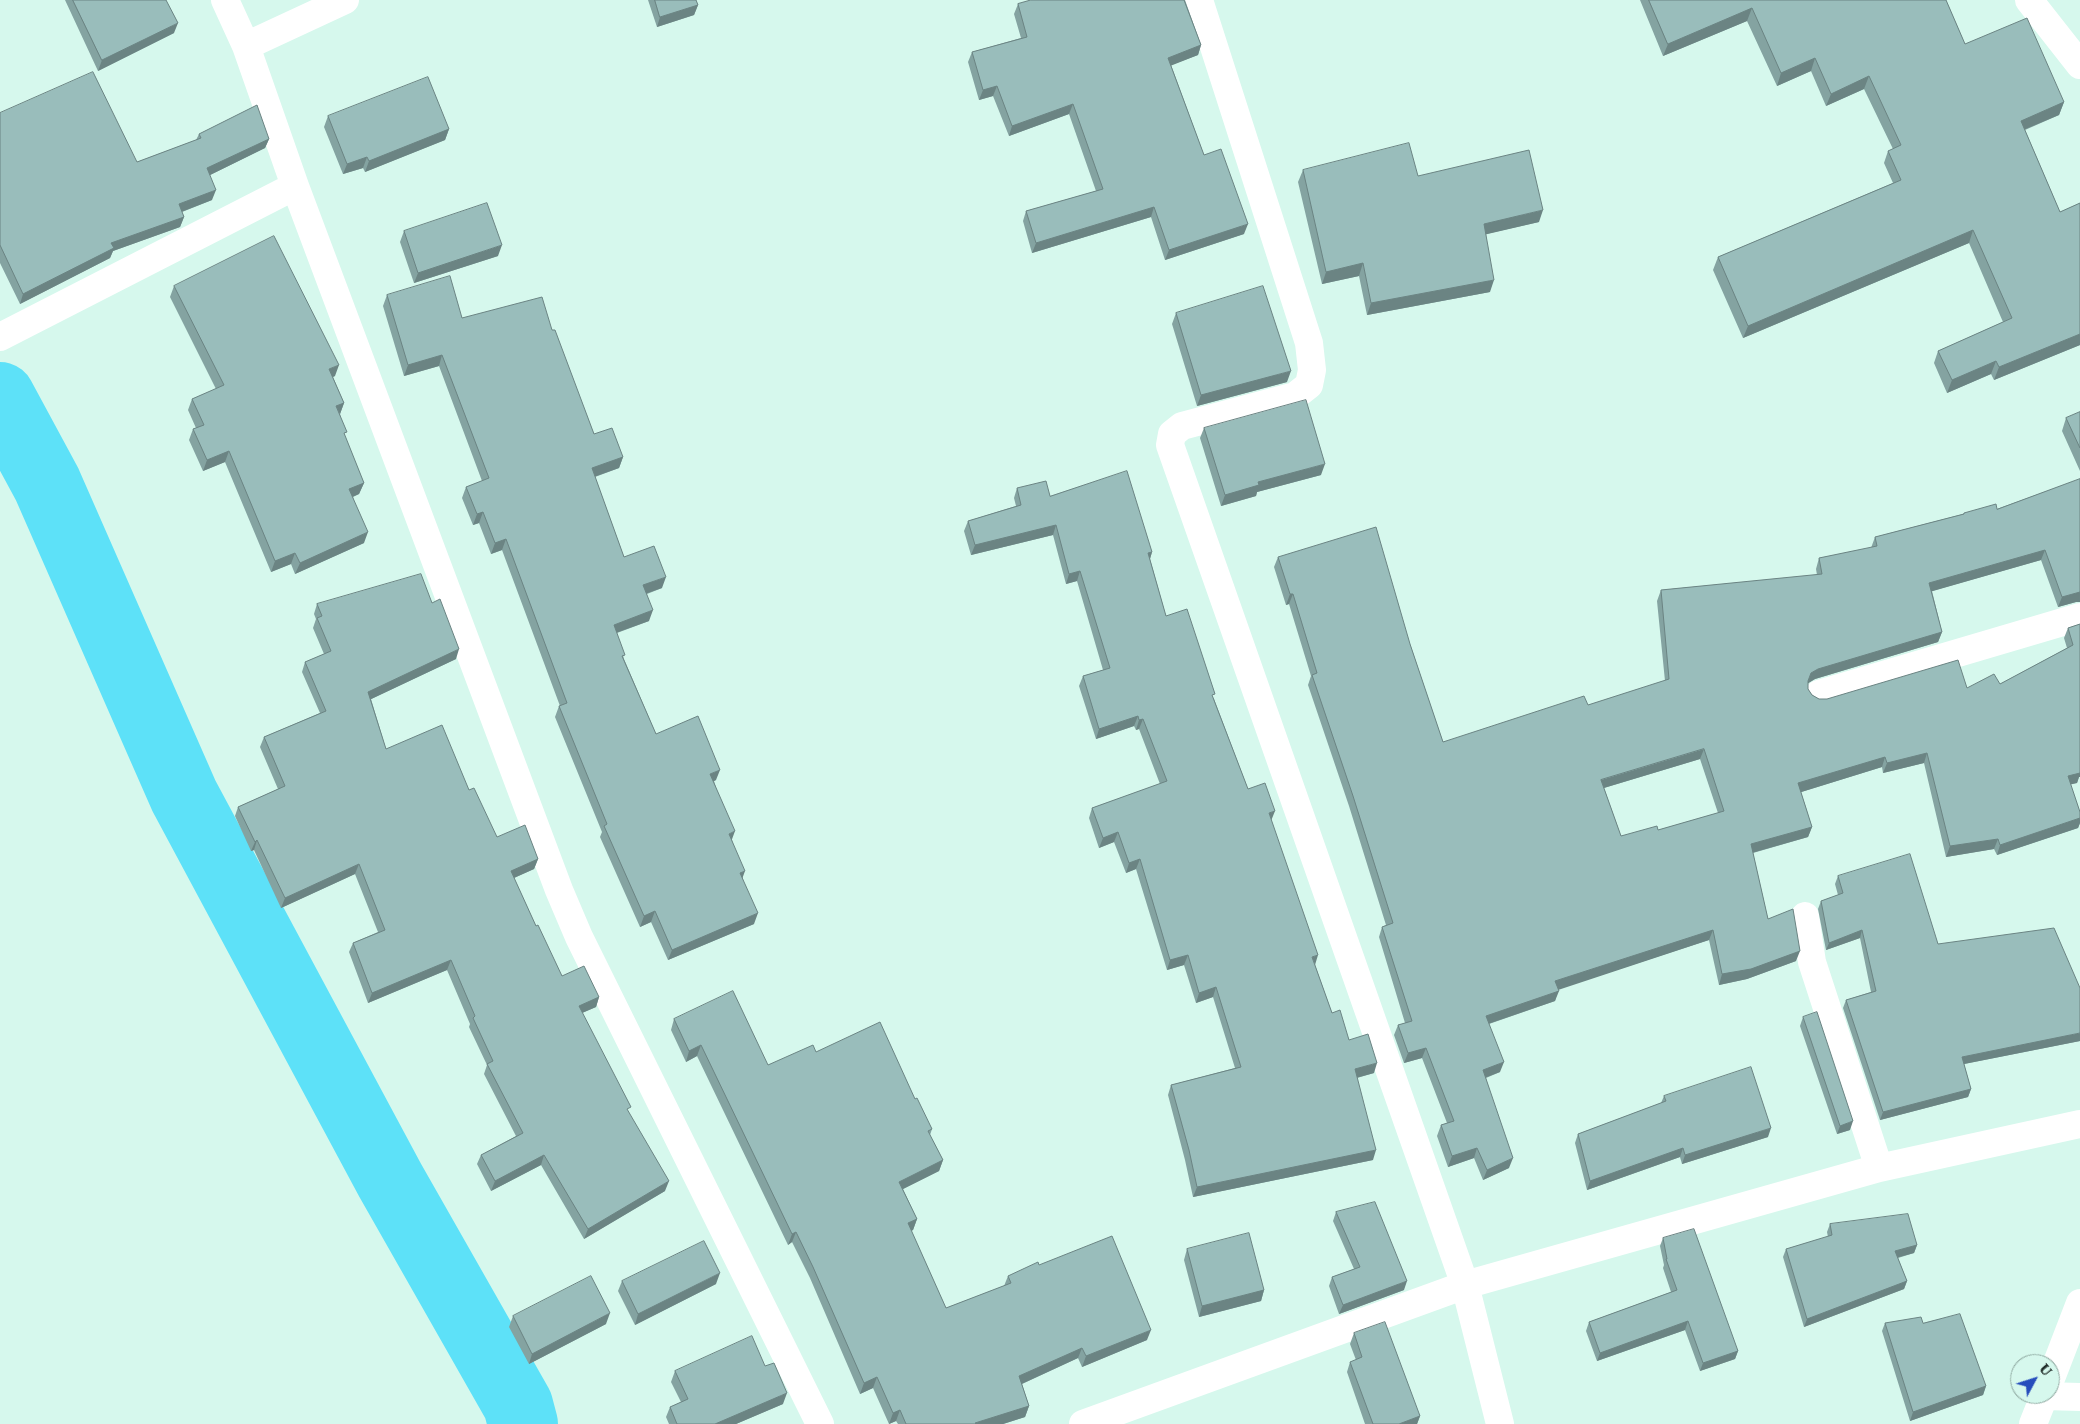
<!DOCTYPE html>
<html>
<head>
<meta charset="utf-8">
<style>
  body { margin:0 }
  #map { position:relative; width:2080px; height:1424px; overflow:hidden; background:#d6f8ed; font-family:"Roboto Serif",serif }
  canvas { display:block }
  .north { position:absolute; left:2010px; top:1354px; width:50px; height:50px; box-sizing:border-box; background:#d6f8ed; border:1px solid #8da79f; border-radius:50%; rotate:50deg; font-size:14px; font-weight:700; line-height:20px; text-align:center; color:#202d29 }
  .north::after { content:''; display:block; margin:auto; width:18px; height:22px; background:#264dbc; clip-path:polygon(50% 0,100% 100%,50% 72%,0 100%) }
</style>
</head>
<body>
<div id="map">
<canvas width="2080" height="1424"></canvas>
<div class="north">U</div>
</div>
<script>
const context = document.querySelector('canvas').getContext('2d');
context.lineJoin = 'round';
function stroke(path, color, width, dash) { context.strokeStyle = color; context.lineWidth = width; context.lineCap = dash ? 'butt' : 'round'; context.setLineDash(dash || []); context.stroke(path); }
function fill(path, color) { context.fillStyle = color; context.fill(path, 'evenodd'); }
stroke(new Path2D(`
  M0,397L47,484L184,796L390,1180L518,1405L523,1424`), '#5de1f8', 70);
stroke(new Path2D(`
  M225,0L246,46L295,186L559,890L579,937L820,1424
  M1199,0L1309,343L1312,370L1309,385L1295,396L1182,426L1172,434L1170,445L1465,1285L1500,1424
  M246,46L345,0
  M0,337L295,186
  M1819,694L2080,617
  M1805,916L1812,962L1879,1168
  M2044,1396L2080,1397
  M1083,1424L1465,1285L1879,1168L2080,1124`), '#fff', 28);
stroke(new Path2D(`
  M2029,0L2080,65
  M2050,1381L2080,1303
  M2033,1424L2045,1394`), '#fff', 28);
fill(new Path2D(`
  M65,0H166L174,33L98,71Z
  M648,0H696L698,5L694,15L657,27Z
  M1031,0H1185L1201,45L1198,55L1171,65L1204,155L1244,234L1165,260L1151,217L1032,253L1023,221L1026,211L1096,191L1069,114L1009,136L993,96L979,100L968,62L972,52L1021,38L1014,14L1018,4Z
  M1640,0H1946L1965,44L2064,102L2059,115L2025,130L2060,212L2080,203V345L1994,380L1991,374L1947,393L1934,363L1938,351L2003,322L1969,243L1743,338L1713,270L1718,257L1893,183L1884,163L1888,151L1893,149L1864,89L1826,106L1811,71L1777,86L1747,21L1663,56Z
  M0,113L137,162L196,140L199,134L269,139L265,148L210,175L212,200L182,212L184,217L180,227L113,251L110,258L20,304L0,263Z
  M328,116L449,129L445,140L365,172L363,168L343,174L324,127Z
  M1303,170L1418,176L1539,222L1486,234L1490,292L1367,315L1359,276L1322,284L1298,182Z
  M404,231L498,256L414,283L400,242Z
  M174,286L335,376L333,377L344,403L340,414L345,437L364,483L359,494L353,497L364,543L295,574L291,564L271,572L225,462L203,471L189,440L193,429L196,428L188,410L192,399L216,389L170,297Z
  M387,295L462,318L552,330L594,434L623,457L619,468L595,477L624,557L662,588L647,594L649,621L617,633L624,659L656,734L716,780L714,781L732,840L743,879L754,924L668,960L651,922L640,927L600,837L602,832L555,717L559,706H560L502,550L491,554L479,523L473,525L462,498L466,487L482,481L439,366L404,376L383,306Z
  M1176,313L1287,382L1197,406L1172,324Z
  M2080,412V471L2062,431L2066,418Z
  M1204,428L1321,475L1257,492L1256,496L1221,506L1200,438Z
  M2080,479V602H2076L2058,607L2041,560L1932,591L1942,632L1938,642L1815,679L1808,683V689L1812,695L1819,699H1827L1967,688L2000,684L2067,648L2064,638L2068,628L2080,624V777H2079L2077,783L2070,784L2080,812V823L2078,828L1997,855L1994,849L1946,857L1924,763L1883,773L1882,767L1801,792L1812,827L1808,837L1753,853L1768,919L1796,961L1747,979L1719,985L1709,940L1558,989L1555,1001L1489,1024L1500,1072L1486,1078L1509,1168L1483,1180L1474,1158L1448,1167L1437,1136L1441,1125L1447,1123L1422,1058L1404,1063L1394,1035L1398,1025L1405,1023L1379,937L1382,927L1386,925L1349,806L1308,685L1311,676L1289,604L1286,605L1274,567L1278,557L1410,644L1443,742L1588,705L1665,681L1657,601L1661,590L1817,575L1816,569L1819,558L1871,548L1875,537L1963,514L1964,513L1997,509ZM1700,759L1718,813L1658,830L1621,836L1604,788Z
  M1017,488L1050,496L1152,552L1150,559L1166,616L1214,699L1248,789L1271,820L1315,965L1332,1013L1349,1040L1374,1073L1357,1078L1373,1160L1193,1197L1185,1160L1168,1095L1171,1085L1235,1068L1213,997L1196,1003L1184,965L1167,970L1136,869L1126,873L1114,842L1099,848L1089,818L1092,808L1160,784L1139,729L1136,730L1134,726L1096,739L1079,686L1083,676L1103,670L1077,581L1066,584L1053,535L971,555L964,531L968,521L1016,506L1014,498Z
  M432,603L456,659L371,699L386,749L469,790L497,837L538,859L534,869L514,878L536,926L562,976L599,997L596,1007L582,1013L665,1191L584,1239L541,1165L491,1191L477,1164L481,1155L516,1136L484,1074L487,1065L469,1027L470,1024L447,970L368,1003L349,952L353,943L378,932L355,874L281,908L254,850L251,851L235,816L238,807L278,789L260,747L264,737L320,713L302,672L305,662L324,654L313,628L316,619L314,614L317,604Z
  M1838,876L1938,944L2080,1041L1964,1064L1971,1089L1968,1097L1880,1120L1843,1008L1846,1000L1871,992L1860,938L1826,950L1818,909L1821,901L1838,895L1835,884Z
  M1803,1017L1850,1130L1837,1134L1800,1026Z
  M674,1019L768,1065L816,1052L915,1099L932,1129L930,1135L943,1160L939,1171L903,1189L917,1219L913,1230L911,1231L946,1308L1004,1286L1008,1276L1039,1265L1147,1340L1082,1367L1078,1358L1022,1384L1029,1406L1025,1417L1003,1424H898L896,1421L889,1424L873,1388L860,1394L810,1278L792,1242L788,1245L697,1056L686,1062L671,1030Z
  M1664,1096L1768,1137L1682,1164L1680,1157L1587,1190L1575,1143L1578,1134L1661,1103Z
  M1336,1212L1404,1290L1339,1314L1329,1286L1332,1277L1354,1269L1333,1221Z
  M1830,1224L1917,1245L1914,1253L1898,1258L1907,1281L1904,1289L1804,1327L1783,1257L1786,1249L1828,1237L1827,1232Z
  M1663,1238L1738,1351L1735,1359L1700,1371L1685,1330L1597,1361L1586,1331L1589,1322L1671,1292L1663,1268L1664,1265L1660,1246Z
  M1187,1249L1264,1290L1261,1301L1199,1317L1184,1260Z
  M622,1281L716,1284L635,1325L618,1291Z
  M513,1316L606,1324L529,1364L509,1327Z
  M1885,1323H1923L1986,1386L1983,1395L1910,1421L1882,1331Z
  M1354,1333L1420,1416L1417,1424H1365L1347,1372L1350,1362L1356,1360L1350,1344Z
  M765,1366L783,1404L736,1424H669L666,1417L670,1407L681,1402L671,1382L675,1371Z`), '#84a3a1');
fill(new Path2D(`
  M698,5L694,15L657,27L660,17Z
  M1752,8L1747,21L1663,56L1668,44Z
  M178,23L174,33L98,71L102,60Z
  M1201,45L1198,55L1165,68L1168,58Z
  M1815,58L1811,71L1777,86L1781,73Z
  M1869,76L1864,89L1826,106L1831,94Z
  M997,86L993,96L979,100L983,90Z
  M2064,102L2059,115L2016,133L2021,121Z
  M1073,104L1069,114L1009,136L1012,126Z
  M449,129L445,140L365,172L369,161Z
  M269,139L265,148L204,178L207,168Z
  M367,157L363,168L343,174L347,164Z
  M216,190L212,200L176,214L179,204Z
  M1154,207L1151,217L1032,253L1036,243Z
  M1543,210L1539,222L1479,236L1484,224Z
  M184,217L180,227L113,251L110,258L20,304L23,294L111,243Z
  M1248,224L1244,234L1165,260L1169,250Z
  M1973,230L1969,243L1743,338L1748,326Z
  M502,245L498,256L414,283L418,273Z
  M1363,263L1359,276L1322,284L1326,272Z
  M1494,280L1490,292L1367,315L1371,303Z
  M2080,334V345L1994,380L1999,367Z
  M442,355L439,366L404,376L408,365Z
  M1996,361L1991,374L1947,393L1952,380Z
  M339,365L335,376L325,380L329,369Z
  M1291,371L1287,382L1197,406L1201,395Z
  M344,403L340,414L336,406Z
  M229,451L225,462L203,471L207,460Z
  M623,457L619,468L588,479L592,468Z
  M1325,464L1321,475L1257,492L1256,496L1221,506L1225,495L1258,482Z
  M364,483L359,494L345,500L349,489Z
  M483,512L479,523L473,525L477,514Z
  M1056,525L1053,535L971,555L975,545Z
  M368,532L364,543L295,574L300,563Z
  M506,539L502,550L491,554L495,543Z
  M2045,550L2041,560L1926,593L1929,583Z
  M1152,552L1149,562L1148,553Z
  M295,553L291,564L271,572L275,561Z
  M1080,571L1077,581L1066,584L1069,574Z
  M666,577L662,588L639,596L643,585Z
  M2080,592V602H2076L2058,607L2062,597Z
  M1290,594H1293L1289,604L1286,605Z
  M653,610L649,621L610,635L614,625Z
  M1942,632L1938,642L1815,679L1807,684L1808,681L1811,673L1818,669Z
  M459,649L456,659L365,702L368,692Z
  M1138,716L1134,726L1096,739L1099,729Z
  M1143,719L1139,729L1136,730L1139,720Z
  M1704,749L1700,759L1597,790L1601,780Z
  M1927,753L1924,763L1883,773L1887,763Z
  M1885,757L1882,767L1795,794L1798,783Z
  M2080,768V777H2079L2077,783L2064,786L2068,776Z
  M720,770L716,780L706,785L710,774Z
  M1275,811L1271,821L1269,813Z
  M2080,818V823L2078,828L1997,855L2000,845Z
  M1812,827L1808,837L1748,854L1751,844Z
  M735,831L731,842L729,834Z
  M1118,832L1114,842L1099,848L1103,838Z
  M1998,839L1994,849L1946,857L1950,846Z
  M257,840L254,850L251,851L255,842Z
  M538,859L534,869L507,881L511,871Z
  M1140,859L1136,869L1126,873L1129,863Z
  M359,864L355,874L281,908L285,898Z
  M745,871L741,882L740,873Z
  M655,911L651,922L640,927L644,916Z
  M758,913L754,924L668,960L672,950Z
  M1713,930L1709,940L1552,992L1555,981Z
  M1862,930L1860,938L1826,950L1829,943Z
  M1800,951L1796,961L1747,979L1719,985L1722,974Z
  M1188,955L1184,965L1167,970L1170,960Z
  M1318,955L1315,965L1312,957Z
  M451,960L447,970L368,1003L372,993Z
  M1216,987L1213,997L1196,1003L1199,993Z
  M1559,991L1555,1001L1482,1026L1486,1016Z
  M599,997L596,1007L575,1016L579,1006Z
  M2080,1033V1041L1959,1065L1962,1057Z
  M701,1045L697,1056L686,1062L689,1051Z
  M1426,1048L1422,1058L1404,1063L1408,1053Z
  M1504,1062L1500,1072L1479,1080L1483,1070Z
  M1377,1063L1374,1073L1352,1079L1355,1069Z
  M1971,1089L1968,1097L1880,1120L1883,1112Z
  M1853,1121L1850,1130L1837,1134L1840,1126Z
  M1771,1128L1768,1137L1682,1164L1685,1155Z
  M1477,1148L1474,1158L1448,1167L1452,1156Z
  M1683,1148L1680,1157L1587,1190L1590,1181Z
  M1376,1150L1373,1160L1193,1197L1197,1187Z
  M544,1155L541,1165L491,1191L495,1181Z
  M1513,1158L1509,1168L1483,1180L1487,1170Z
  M943,1160L939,1171L895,1193L899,1182Z
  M669,1181L665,1191L584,1239L588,1229Z
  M917,1219L913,1230L904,1234L908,1223Z
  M796,1232L792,1242L788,1245L792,1234Z
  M1917,1245L1914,1253L1892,1259L1895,1251Z
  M720,1273L716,1284L635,1325L638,1314Z
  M1407,1281L1404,1290L1339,1314L1343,1305Z
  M1907,1281L1904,1289L1804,1327L1807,1319Z
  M1264,1290L1261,1301L1199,1317L1202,1306Z
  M610,1313L606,1324L529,1364L532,1354Z
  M1688,1321L1685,1330L1597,1361L1600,1353Z
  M1151,1330L1147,1340L1082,1367L1086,1356Z
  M1082,1348L1078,1358L1015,1387L1019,1376Z
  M1738,1351L1735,1359L1700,1371L1703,1363Z
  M877,1377L873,1388L860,1394L864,1383Z
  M1986,1386L1983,1395L1910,1421L1913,1412Z
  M787,1393L783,1404L736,1424H715Z
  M1029,1406L1025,1417L1003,1424H975V1423Z
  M900,1410L896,1421L889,1424L893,1413Z
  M1420,1416L1417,1424H1399Z`), '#6b8483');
const building = new Path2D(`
  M73,0H166L178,23L102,60Z
  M655,0H696L698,5L660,17Z
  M1031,0H1184L1201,45L1168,58L1204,155L1221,149L1248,224L1169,250L1154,207L1036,243L1026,211L1103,189L1073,104L1012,126L997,86L983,90L972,52L1027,37L1018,4Z
  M1649,0H1946L1965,44L2027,18L2064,102L2021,121L2060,212L2080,203V334L1999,367L1996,361L1952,380L1938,351L2012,318L1973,230L1748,326L1718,257L1901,180L1888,151L1901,145L1869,76L1831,94L1815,58L1781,73L1752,8L1668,44Z
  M93,72L137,162L201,138L199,134L257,105L269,139L207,168L216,190L179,204L184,217L111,243L114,248L23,294L0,245V113Z
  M428,77L449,129L369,161L367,157L347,164L328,116Z
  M1409,143L1418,176L1529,150L1543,210L1484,224L1494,280L1371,303L1363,263L1326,272L1303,170Z
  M487,203L502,245L418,273L404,231Z
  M274,236L339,365L329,369L344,403L336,406L347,432L344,433L364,483L349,489L368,532L300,563L295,553L275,561L229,451L207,460L193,429L204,425L192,399L224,385L174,286Z
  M450,276L462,318L542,297L552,330H555L594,434L612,428L623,457L592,468L624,557L654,546L666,577L643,585L653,610L614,625L625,655L622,656L656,734L698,716L720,770L710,774L735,831L729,834L745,871L740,873L758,913L672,950L655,911L644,916L604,826L607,824L559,706L567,703L506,539L495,543L483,512L477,514L466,487L489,478L442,355L408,365L387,295Z
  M1263,286L1291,371L1201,395L1176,313Z
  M1306,400L1325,464L1258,482L1259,485L1225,495L1204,428Z
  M2080,412V448L2066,418Z
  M1127,471L1152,552L1148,553L1166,616L1187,609L1215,694L1212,695L1248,789L1265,783L1275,811L1269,813L1318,955L1312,957L1332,1013L1340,1010L1349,1040L1368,1034L1377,1063L1355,1069L1376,1150L1197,1187L1189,1150L1171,1085L1241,1067L1216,987L1199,993L1188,955L1170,960L1140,859L1129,863L1118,832L1103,838L1092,808L1167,781L1143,719L1139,720L1138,716L1099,729L1083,676L1110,668L1080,571L1069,574L1056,525L975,545L968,521L1021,505L1017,488L1046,481L1050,496Z
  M2080,479V592L2062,597L2045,550L1929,583L1942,632L1818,669L1811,673L1808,681V689L1812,695L1819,699H1827L1958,660L1967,688L1994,674L2000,684L2073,645L2068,628L2080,624V773L2068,776L2080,812V818L2000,845L1998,839L1950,846L1927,753L1887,763L1885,757L1798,783L1812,827L1751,844L1768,919L1793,909L1800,951L1751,969L1722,974L1713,930L1555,981L1559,991L1486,1016L1504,1062L1483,1070L1513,1158L1487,1170L1477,1148L1452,1156L1441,1125L1454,1121L1426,1048L1408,1053L1398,1025L1412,1021L1382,927L1393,923L1353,796L1312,675L1317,673L1293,594H1290L1278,557L1376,527L1410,644L1443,742L1584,696L1588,705L1669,679L1661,590L1822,574L1819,558L1877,546L1875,537L1964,514V513L1996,504L1997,509ZM1704,749L1724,811L1658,830L1657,826L1621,836L1601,780Z
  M421,574L432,603L440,599L459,649L368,692L386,749L442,725L469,790L474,788L497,837L525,825L538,859L511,871L536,926L538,925L562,976L584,966L599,997L579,1006L631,1107L627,1109L669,1181L588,1229L544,1155L495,1181L481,1155L523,1133L487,1064L493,1061L473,1018L475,1016L451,960L372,993L353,943L385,930L359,864L285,898L257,840L255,842L238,807L285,786L264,737L326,711L305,662L331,651L317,618L322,616L317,604Z
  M1910,854L1938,944L2054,928L2080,988V1033L1962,1057L1971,1089L1883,1112L1846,1000L1876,991L1862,930L1829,943L1821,901L1843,893L1838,876Z
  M733,991L768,1065L813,1045L816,1052L880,1022L915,1099L917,1098L932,1129L928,1131L943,1160L899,1182L917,1219L908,1223L946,1308L1011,1283L1008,1276L1038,1262L1039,1265L1112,1236L1151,1330L1086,1356L1082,1348L1019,1376L1029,1406L975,1423L976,1424H906L900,1410L893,1413L877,1377L864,1383L813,1267L796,1232L792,1234L701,1045L689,1051L674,1019Z
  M1817,1012L1853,1121L1840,1126L1803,1017Z
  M1751,1067L1771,1128L1685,1155L1683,1148L1590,1181L1578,1134L1666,1101L1664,1096Z
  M1375,1202L1407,1281L1343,1305L1332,1277L1360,1267L1336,1212Z
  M1908,1214L1917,1245L1895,1251L1907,1281L1807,1319L1786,1249L1832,1235L1830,1224Z
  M1694,1229L1738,1351L1703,1363L1688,1321L1600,1353L1589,1322L1677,1290L1666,1259H1667L1663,1238Z
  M1249,1233L1264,1290L1202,1306L1187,1249Z
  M704,1241L720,1273L638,1314L622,1281Z
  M591,1276L610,1313L532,1354L513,1316Z
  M1960,1314L1986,1386L1913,1412L1885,1323L1921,1317L1923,1323Z
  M1385,1322L1420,1416L1399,1424H1373L1350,1362L1362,1357L1354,1333Z
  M752,1336L765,1366L774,1363L787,1393L715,1424H677L670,1407L688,1399L675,1371Z`);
fill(building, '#99bdbb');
stroke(building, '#6b8483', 1);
</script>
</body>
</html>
